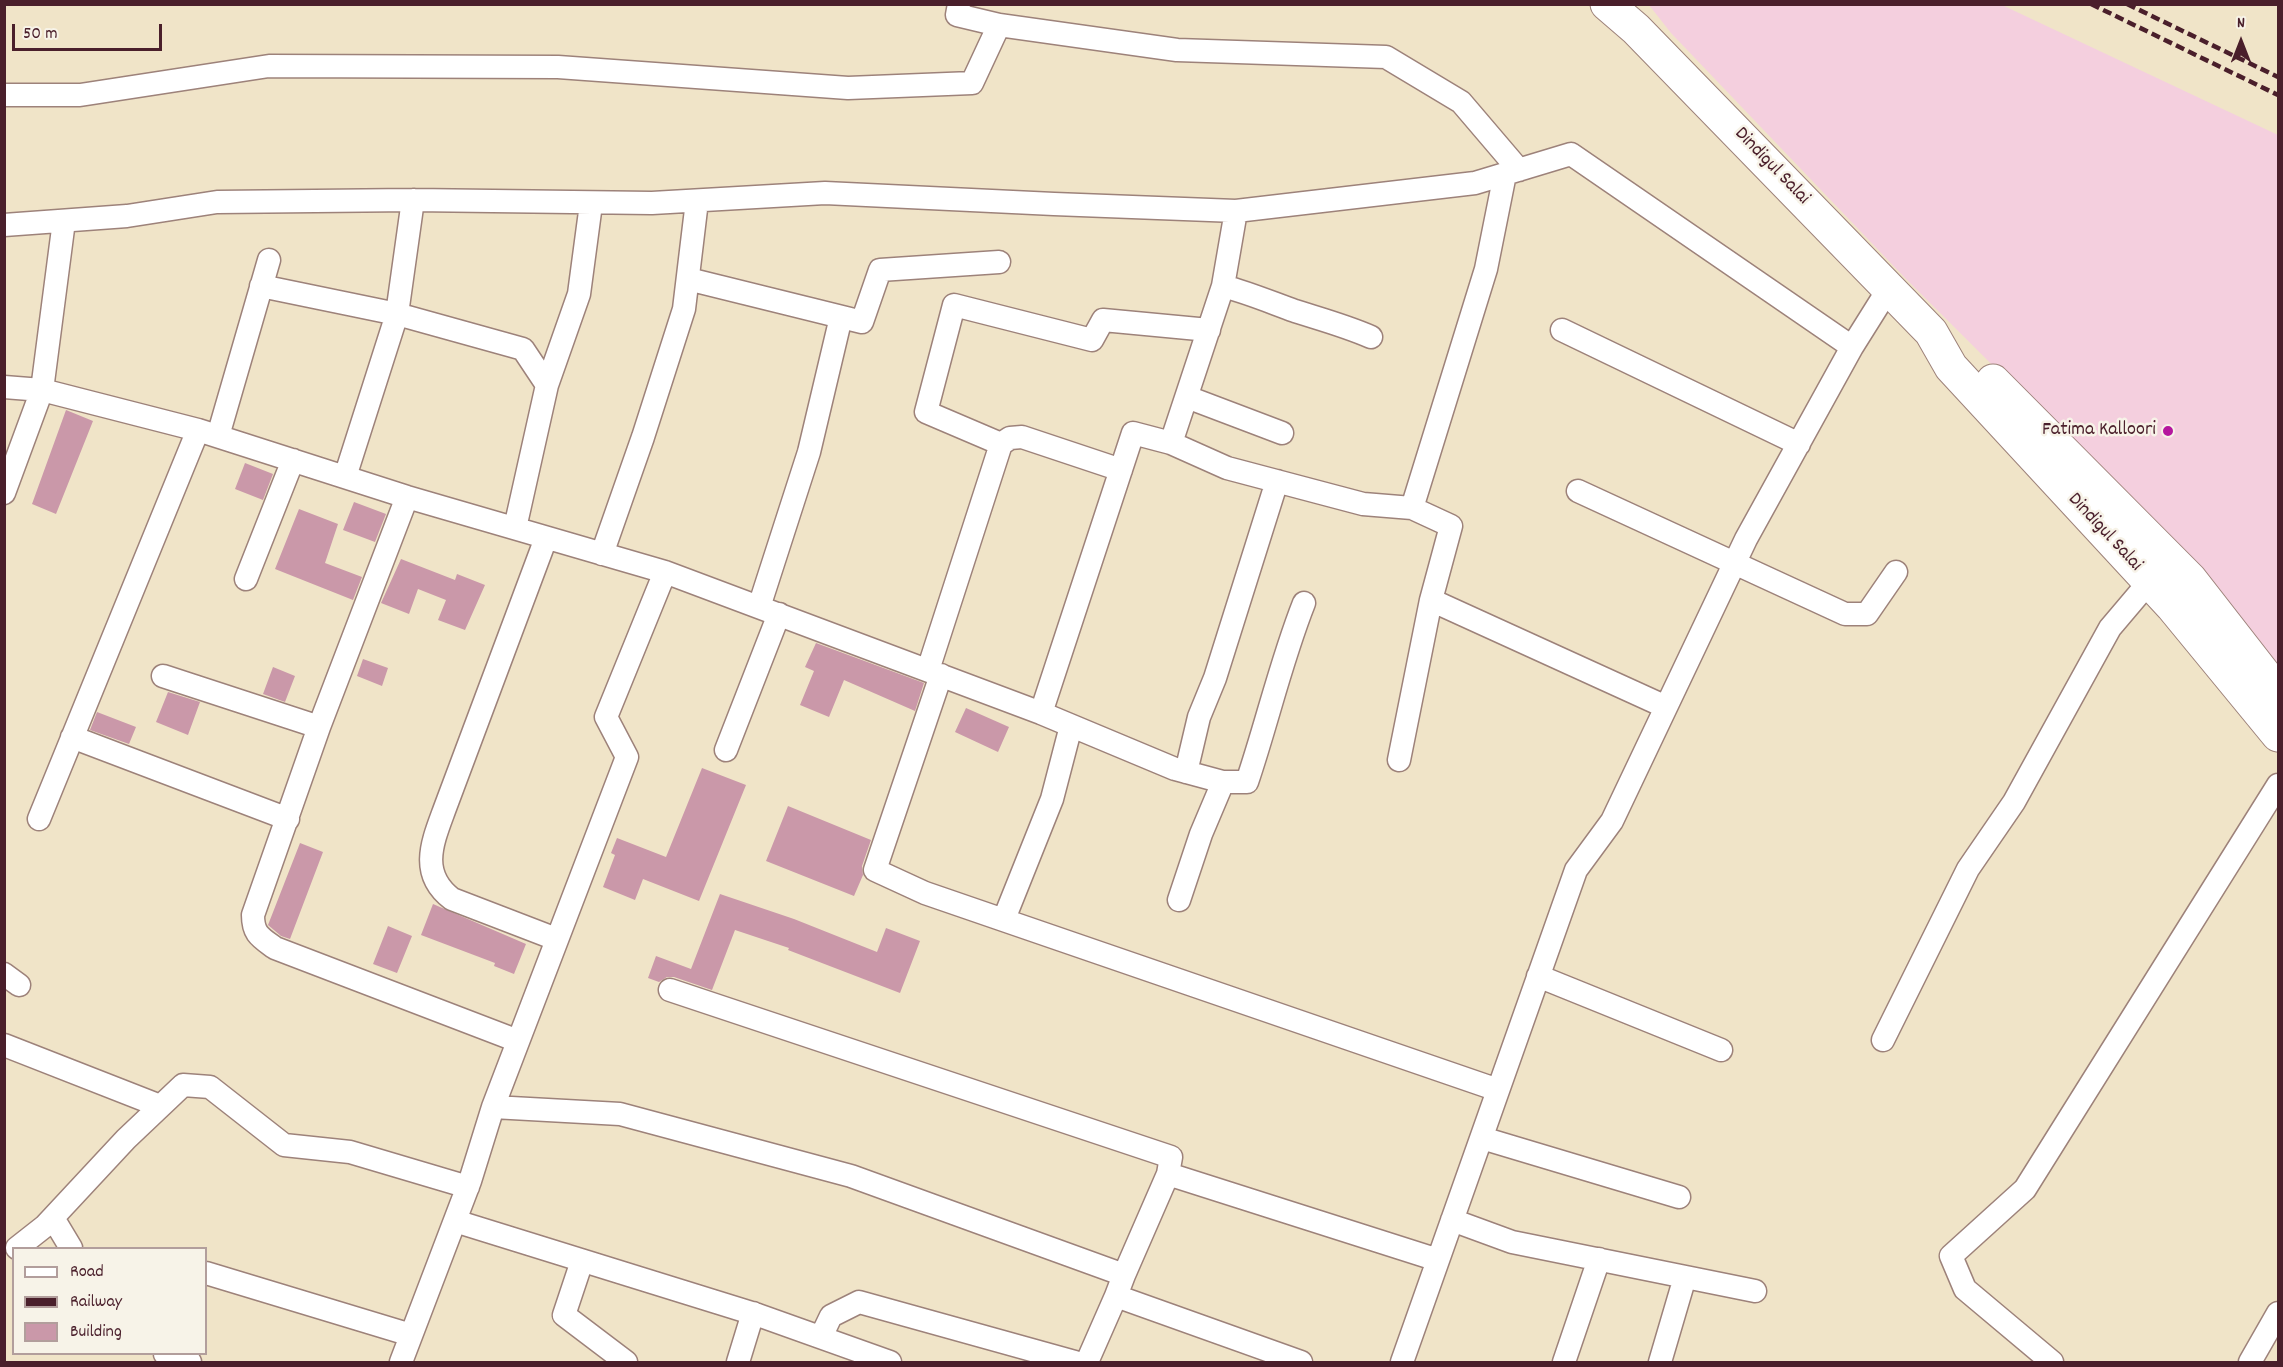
<!DOCTYPE html>
<html>
<head>
<meta charset="utf-8">
<style>
  body { margin:0 }
  #map { position:relative; width:2283px; height:1367px; overflow:hidden; background:#f0e4c8; font-family:Dekko,sans-serif }
  canvas { display:block }
  .frame { position:absolute; inset:0; border:6px solid #4a1f2b; pointer-events:none }
  .legend { position:absolute; left:12px; top:1247px; width:195px; height:108px; box-sizing:border-box; background:#f7f3e8; border:2px solid #b29e9c; margin:0; padding:8px 10px; list-style:none; font-size:18px; color:#4a1f2b }
  .legend li { display:flex; align-items:center; gap:12px; height:30px }
  .legend b { width:30px; border:2px solid #b29e9c }
  .north { position:absolute; left:2211px; top:12px; width:60px; height:60px; -webkit-text-stroke:4px #f7f3e8; paint-order:stroke; rotate:0deg; font-size:16px; font-weight:700; line-height:24px; text-align:center; color:#4a1f2b }
  .north::after { content:''; display:block; margin:auto; width:21px; height:27px; background:#4a1f2b; clip-path:polygon(50% 0,100% 100%,50% 72%,0 100%) }
  .scale { position:absolute; left:12px; top:24px; width:150px; height:27px; box-sizing:border-box; border:3px solid #4a1f2b; border-top:0; padding-left:8px; font-size:18px; line-height:21px; white-space:nowrap; color:#4a1f2b; -webkit-text-stroke:4px #f7f3e8; paint-order:stroke }
</style>
</head>
<body>
<div id="map">
<canvas width="2283" height="1367"></canvas>
<div class="frame"></div>
<ul class="legend">
<li><b style="height:8px;background:#fff"></b>Road</li>
<li><b style="height:8px;background:#4a1f2b"></b>Railway</li>
<li><b style="height:16px;background:#ca98a9"></b>Building</li>
</ul>
<div class="north">N</div>
<div class="scale">50 m</div>
</div>
<script>
const context = document.querySelector('canvas').getContext('2d');
context.lineJoin = 'round';
function fill(path, color) { context.fillStyle = color; context.fill(path, 'evenodd'); }
function stroke(path, color, width, dash) { context.strokeStyle = color; context.lineWidth = width; context.lineCap = dash ? 'butt' : 'round'; context.setLineDash(dash || []); context.stroke(path); }
function drawText(font, color, halo, rows, align = 'center') {
  context.font = font + ' Dekko,sans-serif'; context.lineWidth = 5; context.setLineDash([]); context.textBaseline = 'middle'; context.strokeStyle = halo; context.fillStyle = color; for (const [text, x, y, turn = 0] of rows) {
    context.save(); context.translate(x, y); context.rotate((+turn || 0) * Math.PI / 180); context.textAlign = isNaN(turn) ? turn : align; if (halo) context.strokeText(text, 0, 0); context.fillText(text, 0, 0); context.restore();
  }
}
fill(new Path2D(`
  M1649,5H2002L2278,135V667L2210,582L1906,279L1671,33Z`), '#f4cfde');
fill(new Path2D(`
  M66,410L93,421L56,514L32,504Z
  M245,463L273,474L263,500L235,489Z
  M354,502L386,514L375,542L343,530Z
  M299,509L338,524L325,563L362,577L353,600L275,569Z
  M401,559L455,580L457,574L485,585L465,630L438,620L446,600L418,589L409,614L381,603Z
  M816,643L924,683L915,711L844,680L829,717L800,705L814,671L805,667Z
  M363,659L388,668L382,686L357,676Z
  M273,667L295,676L285,702L263,694Z
  M168,692L200,702L188,735L156,722Z
  M966,708L1009,727L998,752L955,732Z
  M97,712L136,727L129,744L90,730Z
  M702,768L746,785L699,901L643,879L635,900L603,887L615,855L611,853L617,838L666,857Z
  M788,806L871,840L862,866L863,875L854,896L766,861Z
  M300,843L323,852L290,939L281,936L268,925Z
  M720,894L794,919L877,952L886,928L920,941L900,993L788,950L789,948L735,930L712,990L674,977H667L659,982L648,978L656,956L691,969Z
  M433,904L526,944L514,974L494,966L495,963L421,935Z
  M388,926L412,936L397,973L373,964Z`), '#ca98a9');
const minor = new Path2D(`
  M959,4L957,15L999,25
  M4,95H80L269,66L558,67L848,88L972,83L999,25L1177,50L1386,57L1461,102L1519,170
  M4,225L127,216L217,202L413,200L652,203L825,193L1054,204L1236,211L1475,183L1571,154L1852,347
  M688,279L862,322L880,270L999,262
  M261,286L397,314L523,349L547,385L515,528
  M1223,286C1249,293 1270,302 1295,311C1320,319 1346,326 1371,337
  M1562,330L1799,444
  M547,385L579,294L591,204
  M4,387L42,390L198,430L407,497L665,572L1041,713L1175,769L1223,782H1247C1267,723 1281,661 1304,603
  M1187,397L1282,433
  M218,436L269,260
  M1171,443L1227,468L1363,504L1412,508L1451,526L1431,600L1399,760
  M1001,444L926,412L954,305L1092,340L1103,320L1209,330
  M345,477L397,314L413,200
  M1578,491L1845,614H1867L1896,572
  M4,493L42,390L64,221
  M407,497L319,727L253,915C253,934 260,937 275,948L518,1041
  M1412,508L1486,269L1505,174
  M546,538L445,808C433,841 418,873 452,899L556,939
  M602,554L643,437L684,309L697,201
  M246,579L293,460
  M1431,600L1666,707
  M759,607L809,452L841,317
  M928,670L1001,444L1010,438L1022,437L1121,470
  M941,675L875,870L925,893L1498,1090
  M163,676L319,727
  M1041,713L1133,433L1171,443L1223,286L1236,211
  M72,737L288,819
  M726,750L779,614
  M1186,772L1199,717L1215,678L1277,481
  M39,819L198,430
  M1179,900L1201,834L1223,782
  M1004,919L1052,799L1071,726
  M4,974L19,985
  M1538,976L1721,1050
  M670,990L1171,1157L1168,1174
  M1883,1040L1968,869L2014,802L2110,628L2149,582
  M4,1045L160,1106
  M493,1107L620,1114L851,1176L1124,1275L1116,1296L1301,1362
  M1482,1138L1679,1197
  M53,1218L71,1248
  M1452,1220L1512,1242L1755,1291
  M455,1221L758,1315L890,1362
  M17,1248L45,1226L126,1139L183,1085L210,1087L284,1145L350,1152L468,1187
  M582,1261L564,1315L626,1362
  M206,1273L411,1335
  M1124,1275L1168,1174L1438,1260
  M821,1337L831,1316L859,1302L1075,1362
  M165,1354L190,1362
  M401,1362L470,1181L493,1107L627,757L606,717L665,572
  M738,1362L753,1313
  M1087,1362L1116,1296
  M1402,1362L1576,870L1612,821L1746,539L1852,347L1889,288
  M1564,1362L1599,1259
  M1660,1362L1685,1277
  M2052,1362L1965,1289L1951,1256L2025,1189L2278,785
  M2250,1362L2278,1313`);
const primary = new Path2D(`
  M1607,4L1636,29L1931,332L1951,367L2172,606L2278,735
  M1993,381L2190,579L2278,692`);
stroke(minor, '#9d827a', 25);
stroke(primary, '#9d827a', 35);
stroke(minor, '#fff', 22);
stroke(primary, '#fff', 33);
stroke(new Path2D(`
  M2091,4L2278,95
  M2127,4L2278,77`), '#4a1f2b', 4.5, [9, 4.5]);
for (const [x, y, r, color] of [
  [2168,431,6,"#b5179e"]
]) { const dot = new Path2D(); dot.arc(x, y, r, 0, 2 * Math.PI); context.fillStyle = color; context.fill(dot); stroke(dot, '#f7f3e8', 2); }
drawText('20px', '#4a1f2b', '#f7f3e8', [
  ["Dindigul Salai",1771,167,46],
  ["Dindigul Salai",2104,533,47]
]);
drawText('20px', '#4a1f2b', '#f7f3e8', [
  ["Fatima Kalloori",2156,431]
], 'right');
</script>
</body>
</html>
